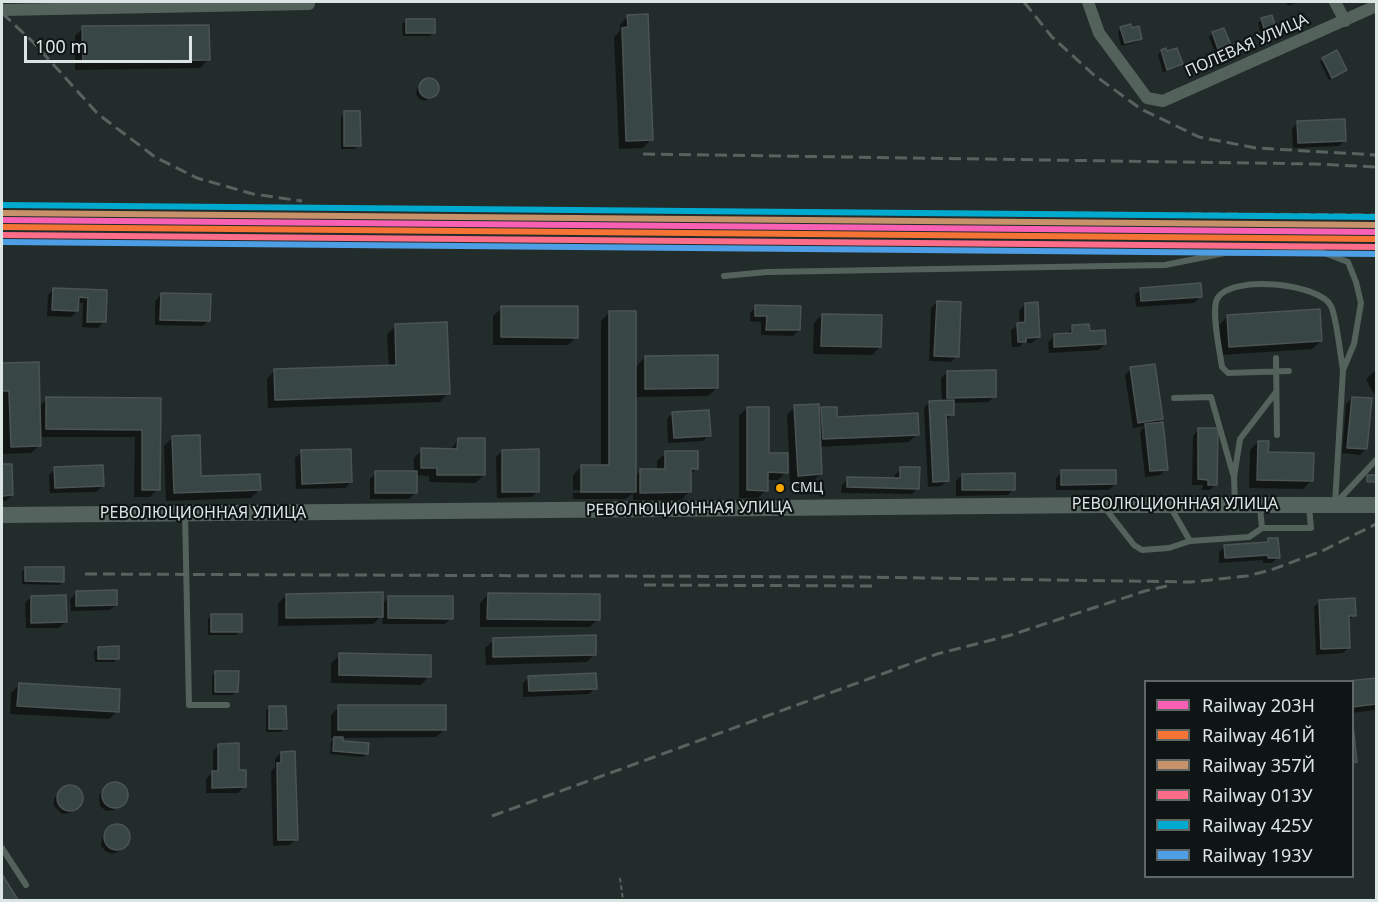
<!DOCTYPE html>
<html>
<head>
<meta charset="utf-8">
<style>
  body { margin:0 }
  #map { position:relative; width:1378px; height:902px; overflow:hidden; background:#222c2a; font-family:"Noto Sans",sans-serif }
  canvas { display:block }
  .frame { position:absolute; inset:0; border:3px solid #dbe5e3; pointer-events:none }
  .legend { position:absolute; left:1144px; top:680px; width:210px; height:198px; box-sizing:border-box; background:#0e1514; border:2px solid #606867; margin:0; padding:8px 10px; list-style:none; font-size:18px; color:#dbe5e3 }
  .legend li { display:flex; align-items:center; gap:12px; height:30px }
  .legend b { width:30px; border:2px solid #606867 }
  .scale { position:absolute; left:24px; top:36px; width:168px; height:27px; box-sizing:border-box; border:3px solid #dbe5e3; border-top:0; padding-left:8px; font-size:18px; line-height:21px; white-space:nowrap; color:#dbe5e3; -webkit-text-stroke:4px #0e1514; paint-order:stroke }
</style>
</head>
<body>
<div id="map">
<canvas width="1378" height="902"></canvas>
<div class="frame"></div>
<ul class="legend">
<li><b style="height:8px;background:#f860b3"></b>Railway 203Н</li>
<li><b style="height:8px;background:#f57335"></b>Railway 461Й</li>
<li><b style="height:8px;background:#c7916a"></b>Railway 357Й</li>
<li><b style="height:8px;background:#fb6d88"></b>Railway 013У</li>
<li><b style="height:8px;background:#00a9ce"></b>Railway 425У</li>
<li><b style="height:8px;background:#4d9ee5"></b>Railway 193У</li>
</ul>
<div class="scale">100 m</div>
</div>
<script>
const context = document.querySelector('canvas').getContext('2d');
context.lineJoin = 'round';
function fill(path, color) { context.fillStyle = color; context.fill(path, 'evenodd'); }
function stroke(path, color, width, dash) { context.strokeStyle = color; context.lineWidth = width; context.lineCap = dash ? 'butt' : 'round'; context.setLineDash(dash || []); context.stroke(path); }
function drawText(font, color, halo, rows, align = 'center') {
  context.font = font + ' "Noto Sans",sans-serif'; context.lineWidth = 4.5; context.setLineDash([]); context.textBaseline = 'middle'; context.strokeStyle = halo; context.fillStyle = color; for (const [text, x, y, turn = 0] of rows) {
    context.save(); context.translate(x, y); context.rotate((+turn || 0) * Math.PI / 180); context.textAlign = isNaN(turn) ? turn : align; if (halo) context.strokeText(text, 0, 0); context.fillText(text, 0, 0); context.restore();
  }
}
fill(new Path2D(`
  M1286,2H1298L1288,6Z
  M628,16L651,139L643,148L619,149L614,37L620,31V25Z
  M1271,17L1275,28L1271,31L1261,34L1258,23L1261,20Z
  M406,20L434,32L430,36H403L402,24Z
  M83,28L208,60L200,68L75,70V36Z
  M1121,28L1140,38L1137,42L1121,46L1118,32Z
  M1213,33L1229,44L1225,48L1215,52L1209,37Z
  M1161,51L1181,64L1177,68L1163,72L1158,55Z
  M1323,59L1345,70L1329,80L1320,62Z
  M425,80H433L438,87L437,92L425,101L419,99L416,94L417,88Z
  M345,113L359,145L355,149H341V117Z
  M1298,122L1345,140L1339,146L1293,148L1292,129Z
  M54,289L106,291L104,322L98,328L82,327L83,303H77V311L71,317L47,316L48,295Z
  M1141,289L1200,297L1194,303L1136,307L1135,295Z
  M161,295L209,320L203,326L155,325V301Z
  M937,302L957,356L951,362L929,361L931,308Z
  M1025,305L1038,337L1032,343H1023L1019,347H1012L1011,330L1020,324L1019,311Z
  M756,307L799,330L793,336L761,335V322L750,321V313Z
  M502,308L576,337L568,345H493V316Z
  M609,313L635,368L645,357L717,388L708,396L635,397V476L641,470H657V461L666,453L697,468L689,476L690,491L681,500H633V493L626,499H573V475L581,467H601V321ZM573,490H629V493H573Z
  M822,315L880,347L872,355L813,354L814,323Z
  M1227,317L1321,341L1312,349L1221,355L1219,325Z
  M396,326L448,393L440,402L268,408L267,379L275,370L389,366L387,334Z
  M1072,327L1105,344L1099,350L1049,353L1048,342L1054,336L1067,335Z
  M38,364L39,407L47,399H159L158,489L150,497H134L135,437H39L40,445L31,453L3,454L2,365Z
  M1131,369L1162,419L1156,425L1166,469L1160,475L1145,477L1140,432L1145,426L1133,428L1125,375Z
  M1376,370V393L1374,394L1366,379Z
  M947,372L995,396L988,402L952,403L953,414L945,421L947,480L941,486L928,487L924,408L930,402H942L941,378Z
  M1352,398L1366,449L1360,455L1342,453L1346,404Z
  M795,407L817,413L822,409L836,418L917,434L909,442L819,447L821,474L812,482L790,483L789,461H786V472L778,480H766V490L758,498H739V416L747,408L767,454H789L787,415Z
  M673,413L709,435L703,441L668,443L667,419Z
  M1199,429L1216,484L1210,490H1202L1203,485H1192L1193,436Z
  M173,437L200,478L259,490L251,498L166,501L164,446Z
  M458,440L484,475L475,483L429,482V476L415,475V493L409,499H370V479L376,473H414V458L422,450H450Z
  M1258,442L1267,453L1312,480L1303,489L1249,488L1250,450Z
  M502,451L538,491L532,497L497,498L496,457Z
  M302,452L351,482L345,488L296,489L295,458Z
  M11,465L12,495L6,501H2V466Z
  M55,469L103,486L96,492L50,493L49,475Z
  M901,469L918,488L912,494L841,493L842,485L848,479H894L895,475Z
  M1062,472L1115,484L1109,490H1056V478Z
  M962,475L1014,489L1008,495L956,496V481Z
  M1376,476V483H1366L1368,477Z
  M1268,540L1278,557L1272,563H1263V560L1219,563V552L1225,546L1264,544Z
  M26,568L63,581L59,585L22,584V572Z
  M76,593L116,604L110,610L71,611L70,599Z
  M286,595L381,605L389,597L451,618L445,624H382L383,615L373,624L278,626V604Z
  M488,595L598,619L590,627H480V603Z
  M31,597L65,622L59,628H26L25,603Z
  M1320,601L1354,615L1348,621L1349,647L1343,653L1316,655L1314,607Z
  M211,615L240,631L237,635H208V619Z
  M494,640L595,654L587,662L486,665L485,648Z
  M98,648L118,658L114,662H95L94,652Z
  M340,655L429,676L421,685L331,683V663Z
  M216,672L237,691L233,695H212V676Z
  M529,677L595,688L589,694L523,697V683Z
  M1376,679V710L1352,713V682Z
  M19,685L118,711L109,719L10,714L11,693Z
  M269,707L285,728L281,732H266V711Z
  M339,707L445,729L436,737L341,738V742L367,753L363,757L330,754L331,742L335,738H331V715Z
  M219,745L238,771L244,787L238,793H206V779L213,772V751Z
  M281,753L296,839L290,845L273,846L271,771L275,767V759Z
  M119,784L127,792L125,801L114,810L106,811L100,806L99,795L108,785Z
  M67,786L78,789L82,796L80,804L70,813L62,814L54,806V798Z
  M117,825L124,828L128,835L127,843L120,851L112,854L105,851L101,845L103,834Z
  M2,877L17,900H2Z`), '#0007');
const building = new Path2D(`
  M648,14L653,140L626,141L622,28L628,27L627,15Z
  M1272,15L1276,28L1265,32L1261,18Z
  M406,19H435V33H406Z
  M1131,24L1132,28L1139,26L1142,39L1125,43L1120,27Z
  M209,25L210,60L83,62L82,26Z
  M1224,28L1231,45L1218,49L1212,32Z
  M1166,48L1167,51L1177,48L1183,64L1167,70L1161,50Z
  M1337,50L1347,70L1332,78L1322,58Z
  M419 88a10 10 0 1 1 20 0a10 10 0 1 1-20 0Z
  M344,111H360L361,146H344Z
  M1345,119L1346,141L1298,143L1297,121Z
  M1201,283L1202,297L1141,301L1140,288Z
  M53,288L107,290L106,322H87L88,298L79,297L78,311L52,310Z
  M161,293L211,294L210,321L160,320Z
  M937,301L961,302L959,357L934,356Z
  M1038,302L1040,337L1026,338V342H1018L1017,323L1025,322V303Z
  M755,305L801,306L800,330H766L767,316H755Z
  M501,306H578V338L501,337Z
  M1320,309L1322,341L1229,347L1227,315Z
  M609,311H636V492H581V465H609Z
  M822,314L882,315L881,347L821,346Z
  M447,322L450,394L275,400L274,369L396,365L395,324Z
  M1089,324L1090,331L1105,330L1106,344L1054,347V334L1072,333V325Z
  M718,355V388L645,389V356Z
  M39,362L41,446L11,447L9,391H2V363Z
  M1155,364L1163,419L1138,423L1130,367Z
  M996,370V397L947,398V371Z
  M46,397L161,398L160,490H142V430L46,429Z
  M1352,397L1372,398L1367,449L1347,448Z
  M954,400V415H946L949,481L933,482L929,401Z
  M819,404L822,474L798,476L794,405Z
  M747,407H769V453H788V473L768,472V491L747,490Z
  M821,407H837V417L918,413L919,435L823,439Z
  M709,410L711,436L674,438L672,412Z
  M1163,422L1168,470L1150,471L1145,424Z
  M1198,428H1218L1217,485H1208V480L1198,479Z
  M200,435L201,476L260,474L261,490L174,493L172,436Z
  M458,438H485V475H437V468H421V448L457,449Z
  M1258,441H1269L1268,452L1314,453L1313,481L1257,480Z
  M351,449L352,482L302,484L301,450Z
  M539,449V492H502V450Z
  M665,451H698V469H691V492L640,493V469H665Z
  M2,464H12L13,495L2,496Z
  M103,465L104,486L55,488L54,467Z
  M900,467H920L919,489L847,487V477L900,478Z
  M1061,470H1116V484L1061,485Z
  M375,471H417V493H375Z
  M1015,473V490H962V474Z
  M1367,475H1376V482H1367Z
  M1268,538H1278L1280,558H1268V555L1225,558L1224,545L1268,542Z
  M25,567H64V582L25,581Z
  M117,590V605L76,606V591Z
  M383,592V617L286,618V594Z
  M488,593L600,594V620L487,619Z
  M66,595L67,622L31,623V596Z
  M388,596H453V619L388,618Z
  M1355,598L1356,616H1349L1350,648L1321,649L1319,600Z
  M211,614H242V632H211Z
  M596,635V655L493,657V638Z
  M119,646V659H98V647Z
  M339,653L431,655V677L339,675Z
  M215,671H239L238,692H215Z
  M596,673L597,689L529,691L528,676Z
  M1376,678V704L1352,707V682H1339Z
  M19,683L120,689L119,712L17,706Z
  M338,705H446V730H338Z
  M269,706H286L287,729H269Z
  M1352,715L1357,762L1352,763Z
  M334,737H343V741L369,743L368,754L333,751Z
  M239,743V770H246V787L212,788V771H218V744Z
  M295,751L298,840H278L277,763H281V752Z
  M102 795a13 13 0 1 1 26 0a13 13 0 1 1-26 0Z
  M57 798a13 13 0 1 1 26 0a13 13 0 1 1-26 0Z
  M104 837a13 13 0 1 1 26 0a13 13 0 1 1-26 0Z
  M2,874L18,900H2Z`);
fill(building, '#394646');
stroke(building, '#4c5453', 1.5);
stroke(new Path2D(`
  M620,878L623,900`), '#58625e', 2, [4.5, 3]);
stroke(new Path2D(`
  M724,276L767,272L1165,265L1225,253L1322,252L1348,262L1356,282L1361,303L1354,344L1343,370L1335,504
  M1276,358L1277,435
  M1289,371L1228,373L1222,367C1220,352 1211,312 1217,299C1230,274 1319,283 1331,306C1337,319 1340,354 1343,370
  M1174,398L1211,397L1233,474
  M1336,503L1376,460
  M1235,504L1234,477L1240,439L1276,392
  M1105,508L1134,545L1142,550L1169,548L1190,541L1249,537L1262,528H1311L1309,506
  M1171,508L1190,541
  M1260,508L1262,528
  M185,514L189,705H227
  M2,848L26,885`), '#54625c', 6);
stroke(new Path2D(`
  M1088,2L1099,33L1147,98L1163,101L1376,6
  M1335,2L1345,21
  M2,10L309,4`), '#54625c', 12);
stroke(new Path2D(`
  M2,515L1102,505H1376`), '#54635e', 16);
stroke(new Path2D(`
  M1024,2L1052,37L1094,75L1141,109L1199,137L1256,148L1376,155
  M2,13L33,42L98,114L155,157L197,178L253,194L302,201
  M643,154L1315,164L1376,167
  M2,206L1376,215
  M85,574L860,577L1191,582L1247,576L1271,570L1322,551L1376,524
  M644,585L875,586
  M492,816L937,654L1011,635L1145,591L1167,586`), '#58625f', 3, [12, 6]);
stroke(new Path2D(`
  M2,220L1376,232`), '#f860b3', 6);
stroke(new Path2D(`
  M2,227L1376,239`), '#f57335', 6);
stroke(new Path2D(`
  M2,213L1376,225`), '#c7916a', 6);
stroke(new Path2D(`
  M2,235L1376,247`), '#fb6d88', 6);
stroke(new Path2D(`
  M2,205L1376,217`), '#00a9ce', 6);
stroke(new Path2D(`
  M2,242L1376,254`), '#4d9ee5', 6);
for (const [x, y, r, color] of [
  [780,488,5,"#f7a600"]
]) { const dot = new Path2D(); dot.arc(x, y, r, 0, 2 * Math.PI); context.fillStyle = color; context.fill(dot); stroke(dot, '#0e1514', 2); }
drawText('14px', '#dbe5e3', '#0e1514', [
  ["СМЦ",791,488]
], 'left');
drawText('16px', '#dbe5e3', '#0e1514', [
  ["ПОЛЕВАЯ УЛИЦА",1247,46,-24],
  ["РЕВОЛЮЦИОННАЯ УЛИЦА",1175,504],
  ["РЕВОЛЮЦИОННАЯ УЛИЦА",689,509,-1],
  ["РЕВОЛЮЦИОННАЯ УЛИЦА",203,513]
]);
</script>
</body>
</html>
